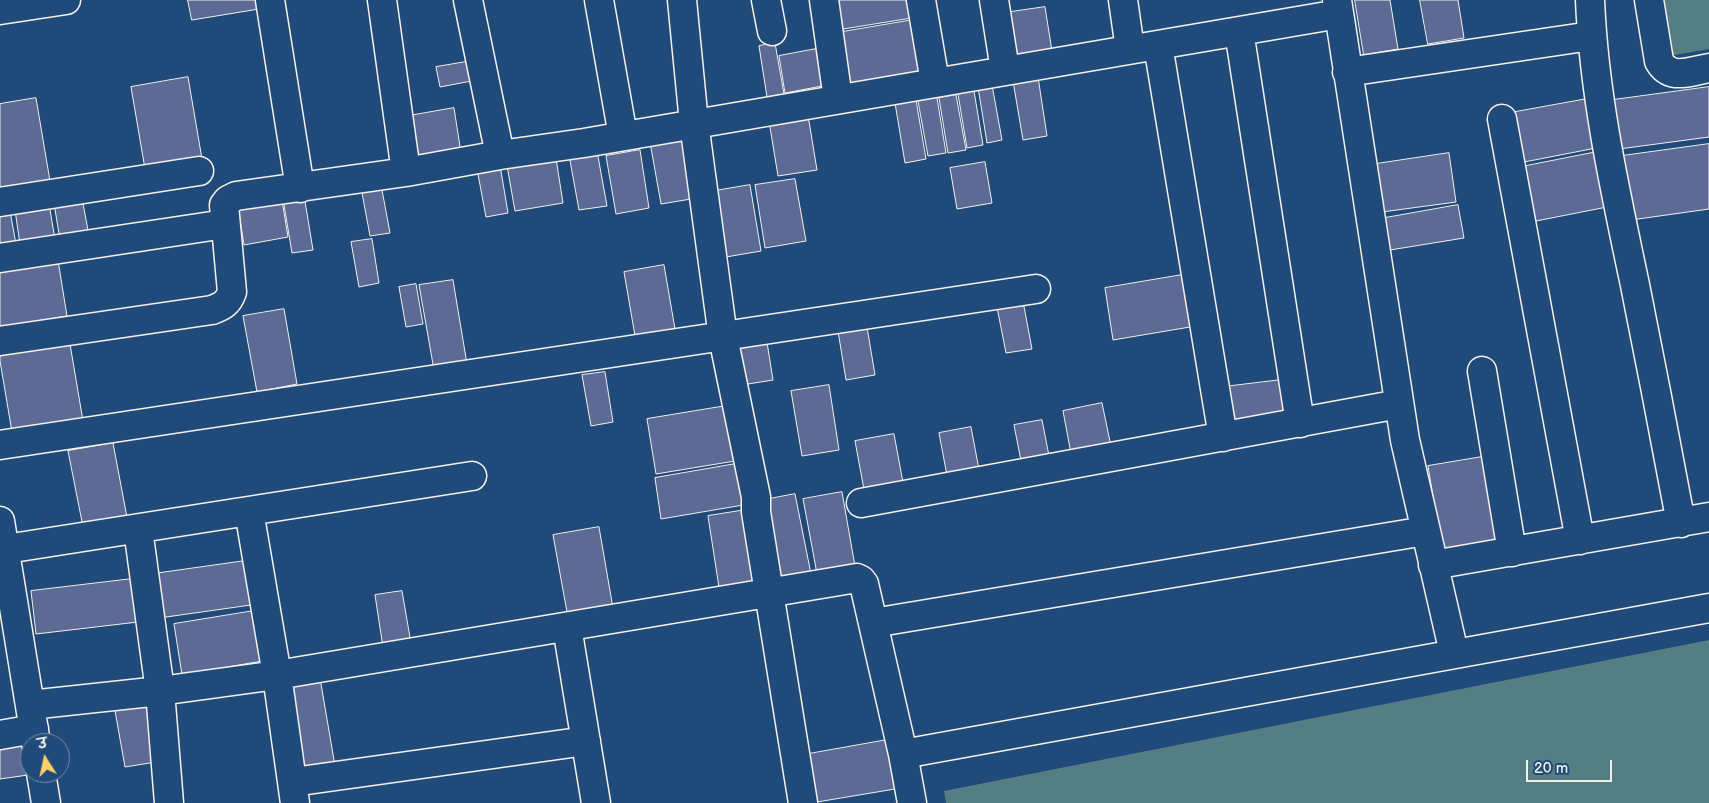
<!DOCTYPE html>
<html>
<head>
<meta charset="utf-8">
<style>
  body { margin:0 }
  #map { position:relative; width:1709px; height:803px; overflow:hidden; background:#1f4a7a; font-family:"Balsamiq Sans","Playpen Sans Deva",sans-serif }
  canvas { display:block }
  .north { position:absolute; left:20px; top:733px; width:50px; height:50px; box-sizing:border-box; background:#1f4a7a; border:1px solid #748da6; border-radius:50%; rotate:350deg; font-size:14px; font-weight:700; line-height:20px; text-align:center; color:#f4f1e8 }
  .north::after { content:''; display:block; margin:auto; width:18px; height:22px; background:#ffd166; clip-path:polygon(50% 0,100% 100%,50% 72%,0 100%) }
  .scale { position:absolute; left:1526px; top:760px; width:86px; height:22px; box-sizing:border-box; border:2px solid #f4f1e8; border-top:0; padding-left:6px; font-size:15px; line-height:18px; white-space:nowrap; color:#f4f1e8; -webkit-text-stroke:4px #1f4a7a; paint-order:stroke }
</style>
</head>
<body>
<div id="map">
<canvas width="1709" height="803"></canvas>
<div class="north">उ</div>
<div class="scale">20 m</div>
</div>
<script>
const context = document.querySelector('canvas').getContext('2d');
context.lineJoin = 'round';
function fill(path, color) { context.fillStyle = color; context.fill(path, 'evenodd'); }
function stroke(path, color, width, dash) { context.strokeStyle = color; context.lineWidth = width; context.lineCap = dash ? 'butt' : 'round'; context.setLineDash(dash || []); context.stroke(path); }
fill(new Path2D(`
  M1658,0H1709V49L1669,56Z
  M1709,640V803H946L944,791Z`), '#557d84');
const building = new Path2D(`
  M188,0H264L265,8L192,20Z
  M832,0H915L918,17L837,30Z
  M1355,0H1390L1398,49L1364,55Z
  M1420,0H1458L1464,38L1428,44Z
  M1045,7L1052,51L1011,57L1004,13Z
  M919,19L928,76L845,90L836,33Z
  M775,43L784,94L767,97L759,46Z
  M816,49L822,86L785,93L779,56Z
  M478,60L482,79L440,87L436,67Z
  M188,77L202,159L145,169L131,87Z
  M1038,77L1047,136L1023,140L1013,81Z
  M992,85L1002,140L987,143L978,87Z
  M1709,87V137L1619,149L1613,100Z
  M974,91L983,145L967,148L958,94Z
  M956,95L966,150L948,153L939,98Z
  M36,98L51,187L0,195V104Z
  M937,98L946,153L928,156L918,101Z
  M1587,99L1596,148L1519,163L1510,113Z
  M916,100L926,159L905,163L895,103Z
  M454,108L461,153L411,162L403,117Z
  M808,115L817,170L778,176L769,121Z
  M693,135L703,197L661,204L650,142Z
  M1709,144V209L1631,220L1622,156Z
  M640,150L649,208L616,214L606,156Z
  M597,151L607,206L579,210L569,155Z
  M1602,151L1612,206L1531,222L1521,167Z
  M555,152L563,203L515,211L506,160Z
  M1449,153L1456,202L1382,212L1376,164Z
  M985,162L992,203L957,209L950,168Z
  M500,165L508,213L486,217L477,169Z
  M380,179L390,233L370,236L360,182Z
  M795,179L806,241L765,248L755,185Z
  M750,185L761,251L720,258L709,192Z
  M303,189L313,250L292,253L282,193Z
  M82,198L90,241L61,246L54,203Z
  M282,200L288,237L244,245L238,207Z
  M49,204L56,245L21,251L15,210Z
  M1458,205L1464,238L1390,250L1385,218Z
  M10,211L18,255L0,258V212Z
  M372,239L379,283L359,287L351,242Z
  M57,254L67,316L0,327V264Z
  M664,265L675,329L635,336L624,272Z
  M1188,274L1196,326L1113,340L1105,288Z
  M453,280L467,364L434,370L419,285Z
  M416,284L423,324L406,327L399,287Z
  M1022,296L1032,349L1006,353L996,302Z
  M284,309L297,384L257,392L243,316Z
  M867,327L875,375L846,380L838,331Z
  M766,336L773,380L742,385L735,341Z
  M69,338L83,421L12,432L0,361V350Z
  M605,372L613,422L591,426L582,375Z
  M1281,380L1285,418L1227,425L1223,387Z
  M829,385L839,450L802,456L791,391Z
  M1102,403L1112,451L1072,459L1063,411Z
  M732,405L741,460L656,474L647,419Z
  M1042,420L1050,461L1022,466L1014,425Z
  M971,427L980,475L948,481L939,433Z
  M894,434L904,488L865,495L855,441Z
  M113,443L129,528L85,537L68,451Z
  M1488,456L1503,541L1442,551L1428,466Z
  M747,462L755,503L661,519L655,478Z
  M842,492L856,572L818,579L803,499Z
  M795,494L812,579L776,586L759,501Z
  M752,509L764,587L720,594L708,516Z
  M599,527L614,614L569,623L553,535Z
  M252,560L258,604L152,619L146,575Z
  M132,579L138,622L36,634L31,591Z
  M402,591L412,649L384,654L375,595Z
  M260,610L268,660L182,675L174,624Z
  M320,678L335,766L298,772L283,684Z
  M151,699L162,761L125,767L114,705Z
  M887,740L895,789L811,803L803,755Z
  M23,743L28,775L0,779V746Z`);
fill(building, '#5e6a96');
stroke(building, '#f4f1e8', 1);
const street = new Path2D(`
  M270,0L300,188
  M382,0L406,172
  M468,0L500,155
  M599,0L623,136
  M682,0L694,123L723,337L756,497V512L803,803
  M766,0L772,31
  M824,0L838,99
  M921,0L935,82
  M994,0L1005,70
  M1123,0L1130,49
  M1337,0L1405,440L1454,653
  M1590,0C1594,96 1615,190 1635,285C1651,364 1666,444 1681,523
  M1649,0L1659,61C1670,81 1690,71 1709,68
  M0,10L66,0
  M1239,31L1300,423
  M1158,45L1223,437
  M1347,72L1591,36
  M1502,119L1580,540
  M0,202L199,171
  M0,258L225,224
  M0,341L212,310C223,306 228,303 232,292L224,205L228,200L236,196L406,172L500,155L584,143L1339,14
  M1482,371L1512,552
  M0,445L1036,289
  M861,503L1399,404
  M249,511L277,675L295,803
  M0,521L36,743
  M138,529L160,691L169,803
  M0,550L472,476
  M1433,565L1709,517
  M873,623L1425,531
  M567,627L596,803
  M30,705L160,691L277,675L857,578L861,580L864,584L903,754
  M0,735L34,729
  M41,773L46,803
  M293,782L586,741
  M912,803L903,754L1709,608`);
stroke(street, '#f4f1e8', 31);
stroke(street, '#1f4a7a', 28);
</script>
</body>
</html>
